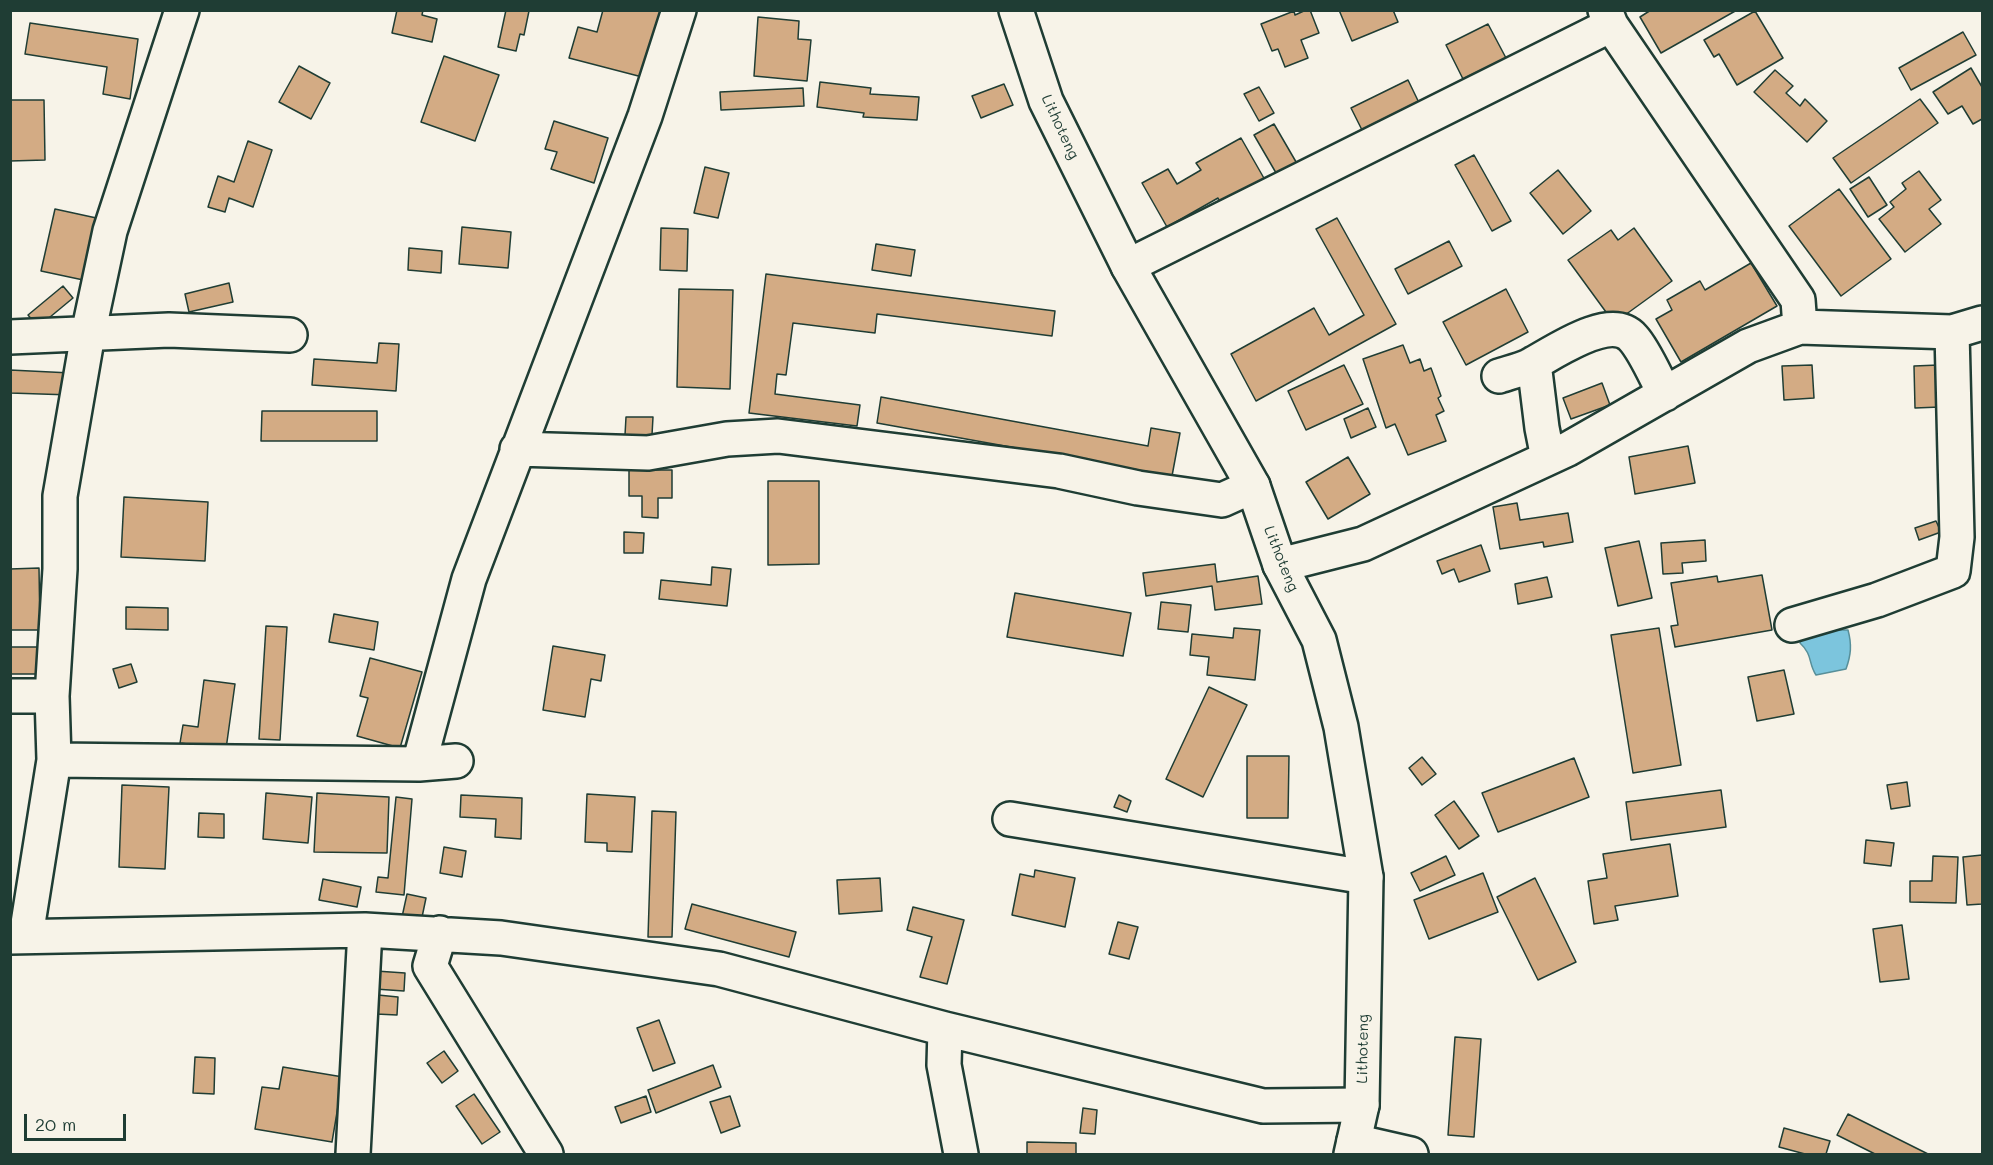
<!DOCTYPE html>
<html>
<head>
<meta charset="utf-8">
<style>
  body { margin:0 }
  #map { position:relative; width:1993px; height:1165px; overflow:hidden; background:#f7f3e8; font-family:Mali,sans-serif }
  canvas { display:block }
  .frame { position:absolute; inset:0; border:12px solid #1f3d34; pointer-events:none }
  .scale { position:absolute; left:24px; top:1114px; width:102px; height:27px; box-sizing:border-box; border:3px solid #1f3d34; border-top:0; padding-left:8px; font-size:18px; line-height:21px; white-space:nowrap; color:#1f3d34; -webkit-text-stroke:4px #f7f3e8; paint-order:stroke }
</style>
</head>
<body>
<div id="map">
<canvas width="1993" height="1165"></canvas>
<div class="frame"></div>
<div class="scale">20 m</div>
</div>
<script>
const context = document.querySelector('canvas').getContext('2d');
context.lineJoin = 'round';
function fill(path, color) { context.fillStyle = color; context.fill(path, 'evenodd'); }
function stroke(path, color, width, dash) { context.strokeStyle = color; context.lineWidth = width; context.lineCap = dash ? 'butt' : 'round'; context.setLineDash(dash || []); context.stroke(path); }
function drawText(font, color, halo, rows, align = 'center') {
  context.font = font + ' Mali,sans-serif'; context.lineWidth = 6; context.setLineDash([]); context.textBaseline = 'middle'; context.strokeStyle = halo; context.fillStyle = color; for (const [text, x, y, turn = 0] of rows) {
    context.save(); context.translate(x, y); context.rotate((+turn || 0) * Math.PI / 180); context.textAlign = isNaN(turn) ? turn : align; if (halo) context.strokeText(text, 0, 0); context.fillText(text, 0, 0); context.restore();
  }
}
const water = new Path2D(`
  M1838,630H1848C1852,645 1851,655 1846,669L1816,675C1808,663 1813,655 1800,643L1803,634Z`);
fill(water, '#7cc5dd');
stroke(water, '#578f99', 1.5);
const building = new Path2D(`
  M397,10H423L422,15L437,19L432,42L392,33Z
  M506,10L529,11L524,35L520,34L516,51L498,47Z
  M603,10H661L646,78L569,58L578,27L597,32Z
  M1306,10H1310L1319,33L1301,40L1308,58L1285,67L1278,49L1272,51L1261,24L1294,11L1295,15Z
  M1339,10H1393L1398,22L1352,41Z
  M1651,10H1737L1661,53L1640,17Z
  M1755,11L1783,58L1737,85L1719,54L1714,57L1704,40Z
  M758,17L799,21L798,39L811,40L807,81L754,76Z
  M30,23L138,39L130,99L103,94L107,67L25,54Z
  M1488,24L1506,58L1463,79L1446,45Z
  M1963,32L1976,55L1911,90L1899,68Z
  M444,56L499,75L475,141L421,122Z
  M299,66L330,83L311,119L279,102Z
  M1971,68L1982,87V119L1973,124L1962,106L1948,114L1933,92Z
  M1775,70L1793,86L1786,93L1800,106L1805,99L1827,121L1807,142L1754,92Z
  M1408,80L1423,111L1366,138L1351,108Z
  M820,82L871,88L870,94L919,97L917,120L863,117L864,113L817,107Z
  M1004,84L1013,105L981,118L972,96Z
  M1259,87L1274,113L1259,121L1244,94Z
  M803,88L804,106L721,110L720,92Z
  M1920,99L1938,123L1851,183L1833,158Z
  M10,100H44L45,160L10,161Z
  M554,121L608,138L594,183L551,169L557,152L545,149Z
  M1274,124L1299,167L1279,178L1254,135Z
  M1241,138L1265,180L1222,205L1218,198L1167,227L1142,183L1168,169L1177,184L1201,170L1196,163Z
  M248,141L272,150L253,207L229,198L225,212L208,207L218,176L234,182Z
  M1474,155L1511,221L1492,231L1455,165Z
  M705,167L729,173L718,218L694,213Z
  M1558,170L1591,211L1563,234L1530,193Z
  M1919,171L1941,200L1929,209L1941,224L1905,252L1879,219L1894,207L1890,202L1906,189L1902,183Z
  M1869,177L1887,205L1868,217L1850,189Z
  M1839,189L1891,259L1841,296L1789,226Z
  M55,209L101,219L88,281L41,271Z
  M1337,218L1396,324L1256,401L1231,354L1314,308L1329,335L1364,315L1316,229Z
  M462,227L511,232L508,268L459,264Z
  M661,228L688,229L687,271L660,270Z
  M1634,228L1672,281L1614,323L1568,260L1611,230L1618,240Z
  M1449,241L1462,266L1408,294L1395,269Z
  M876,244L915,250L911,276L872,270Z
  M409,248L442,251L441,273L408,270Z
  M1751,263L1777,306L1681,362L1656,319L1672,310L1667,300L1700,281L1705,290Z
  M766,274L1055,311L1052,336L877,314L875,333L793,323L786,375L777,374L775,394L860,405L857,426L749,413Z
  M229,283L233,302L189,312L185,294Z
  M63,286L73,298L38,327L28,315Z
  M679,289L733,290L730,389L677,387Z
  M1506,289L1528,332L1466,365L1443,322Z
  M379,343L399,344L396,391L312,385L314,359L377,363Z
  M1403,345L1410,363L1420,359L1424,371L1431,368L1441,396L1438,398L1444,411L1436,415L1446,441L1408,455L1395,424L1386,428L1363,359Z
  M1344,365L1363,404L1306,430L1288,391Z
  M1812,365L1814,398L1784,400L1782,366Z
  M1939,365L1940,407L1915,408L1914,366Z
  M10,370L71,373V395L10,393Z
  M1602,383L1610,405L1571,419L1563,398Z
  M881,397L1148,446L1151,428L1180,433L1172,476L877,423Z
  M1368,408L1376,427L1351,438L1344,419Z
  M262,411H377V441H261Z
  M626,417H653L652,435H625Z
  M1688,446L1695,483L1635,494L1629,457Z
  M1348,457L1370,494L1328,519L1306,482Z
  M629,470H672V498H658V518L642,517V496H629Z
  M768,481H819V564L768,565Z
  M124,497L208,502L205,561L121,557Z
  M1517,503L1520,520L1568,513L1573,542L1544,547L1543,542L1500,549L1493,507Z
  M1936,521L1941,532L1919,540L1915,528Z
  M624,532L644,533L643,553H624Z
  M1705,540L1706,561L1682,563L1683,573L1663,574L1661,543Z
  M1639,541L1652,598L1618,606L1605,548Z
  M1481,545L1490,571L1459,582L1454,569L1442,574L1437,561Z
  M1215,564L1217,582L1258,576L1262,604L1215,610L1212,586L1146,596L1143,573Z
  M712,567L731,569L727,606L659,599L661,580L711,585Z
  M39,568L40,630H10V569Z
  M1762,575L1772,630L1675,647L1671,626L1678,625L1671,583L1717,576L1718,582Z
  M1547,577L1552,597L1518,604L1515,584Z
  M1015,593L1131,613L1123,656L1007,637Z
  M1161,602L1191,605L1188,632L1158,629Z
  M126,607L168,608V630L126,629Z
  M334,614L378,622L374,650L329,642Z
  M266,626L287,627L280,740L259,739Z
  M1234,628L1260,630L1255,680L1207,675L1209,657L1190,655L1192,634L1233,638Z
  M1659,628L1681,765L1633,773L1611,635Z
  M553,646L605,655L601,681L591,679L585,717L543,710Z
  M10,647H39L40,674H10Z
  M370,658L422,672L400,748L357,736L368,698L360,696Z
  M131,664L137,682L119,688L113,669Z
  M1784,670L1794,714L1757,721L1748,677Z
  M204,680L235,684L226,749L180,743L183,725L198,727Z
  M1209,687L1247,705L1203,797L1166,779Z
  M1247,756H1289L1288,818H1247Z
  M1422,757L1436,774L1422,785L1409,768Z
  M1574,758L1589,797L1498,832L1482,793Z
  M1907,782L1910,806L1891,809L1887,785Z
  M122,785L169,787L165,869L119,867Z
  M1721,790L1726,827L1631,840L1626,802Z
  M266,793L312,797L308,843L263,839Z
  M317,793L389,797L387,853L314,852Z
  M587,794L635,797L632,852L607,851V843L585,842Z
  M461,795L522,798L521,839L495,837L496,819L460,817Z
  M1119,795L1131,801L1127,812L1114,807Z
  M396,797L412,799L404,895L376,892L378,877L388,878Z
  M1454,801L1479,836L1459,849L1435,815Z
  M652,811L676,812L672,937H648Z
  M199,813L224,814V838L198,837Z
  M1866,840L1894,843L1891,866L1864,863Z
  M1670,844L1678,896L1615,906L1618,920L1594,924L1588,881L1607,878L1603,854Z
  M444,847L466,851L462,877L440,873Z
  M1982,855V904L1967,905L1963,857Z
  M1446,856L1455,875L1420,891L1411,873Z
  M1933,856L1958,857L1956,903L1910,902V881H1932Z
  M1035,870L1075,878L1065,927L1012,915L1020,874L1034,877Z
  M1483,873L1498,912L1429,939L1414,900Z
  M880,878L882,911L839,914L837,880Z
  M1535,878L1576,962L1538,980L1497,897Z
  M323,879L361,887L357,907L319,900Z
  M407,894L426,898L421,922L402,917Z
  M692,904L796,932L789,957L685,929Z
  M913,907L964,920L947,984L920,977L932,937L907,930Z
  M1118,922L1138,927L1129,959L1109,954Z
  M1902,925L1909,979L1880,982L1873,929Z
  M376,971L405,973L404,991L375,989Z
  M378,995L398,997L397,1015L376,1014Z
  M659,1020L675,1063L653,1071L637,1028Z
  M1455,1037L1481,1039L1474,1137L1448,1135Z
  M444,1051L458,1071L442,1083L427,1063Z
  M195,1057L215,1058L214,1094L193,1093Z
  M713,1065L721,1087L656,1113L648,1090Z
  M283,1067L343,1077L332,1142L255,1129L262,1087L279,1089Z
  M474,1094L500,1132L482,1144L456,1106Z
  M646,1096L651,1112L621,1123L615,1107Z
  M730,1096L740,1126L721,1133L710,1102Z
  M1083,1108L1097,1110L1095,1134L1080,1133Z
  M1848,1114L1928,1154H1875L1837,1135Z
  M1784,1128L1830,1141L1826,1154H1805L1779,1147Z
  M1027,1142L1076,1143V1154H1027Z`);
fill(building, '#d3ab84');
stroke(building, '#1f3d34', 1.5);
const minor = new Path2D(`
  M1605,10L1611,25L1798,300L1800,327
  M1128,266L1611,25
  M10,337L169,330L290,335
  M1534,363L1542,428L1548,458
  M1499,376C1508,373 1520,370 1529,366C1552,354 1610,312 1633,338C1645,351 1656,378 1665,394
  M517,449L648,453L727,439L778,436L1059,471L1138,488L1222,500L1253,486
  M1280,565L1363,544L1568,449L1748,346L1800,327L1952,332L1982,323
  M1792,625L1877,600L1953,571L1957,537L1952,332
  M10,696H52
  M54,760L419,764L456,761
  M419,764L469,579L645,116L679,10
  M1010,819L1366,877
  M440,933L430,966L546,1154
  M26,936L54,760L52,696L60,569V496L88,334L110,231L182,10
  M10,937L365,930L501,938L719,969L945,1029L1263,1106L1362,1105
  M945,1029L944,1065L961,1154
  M1354,1141L1411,1154
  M353,1154L365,930`);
const major = new Path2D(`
  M1016,10L1046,101L1128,266L1253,486L1280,565L1319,640L1341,727L1366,877L1362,1105L1351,1154`);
stroke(minor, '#1f3d34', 38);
stroke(major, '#1f3d34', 38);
stroke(minor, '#f7f3e8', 33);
stroke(major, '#f7f3e8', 33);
drawText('15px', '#1f3d34', '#f7f3e8', [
  ["Lithoteng",1060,127,65],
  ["Lithoteng",1281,559,68],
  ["Lithoteng",1363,1049,-89]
]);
</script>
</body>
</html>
